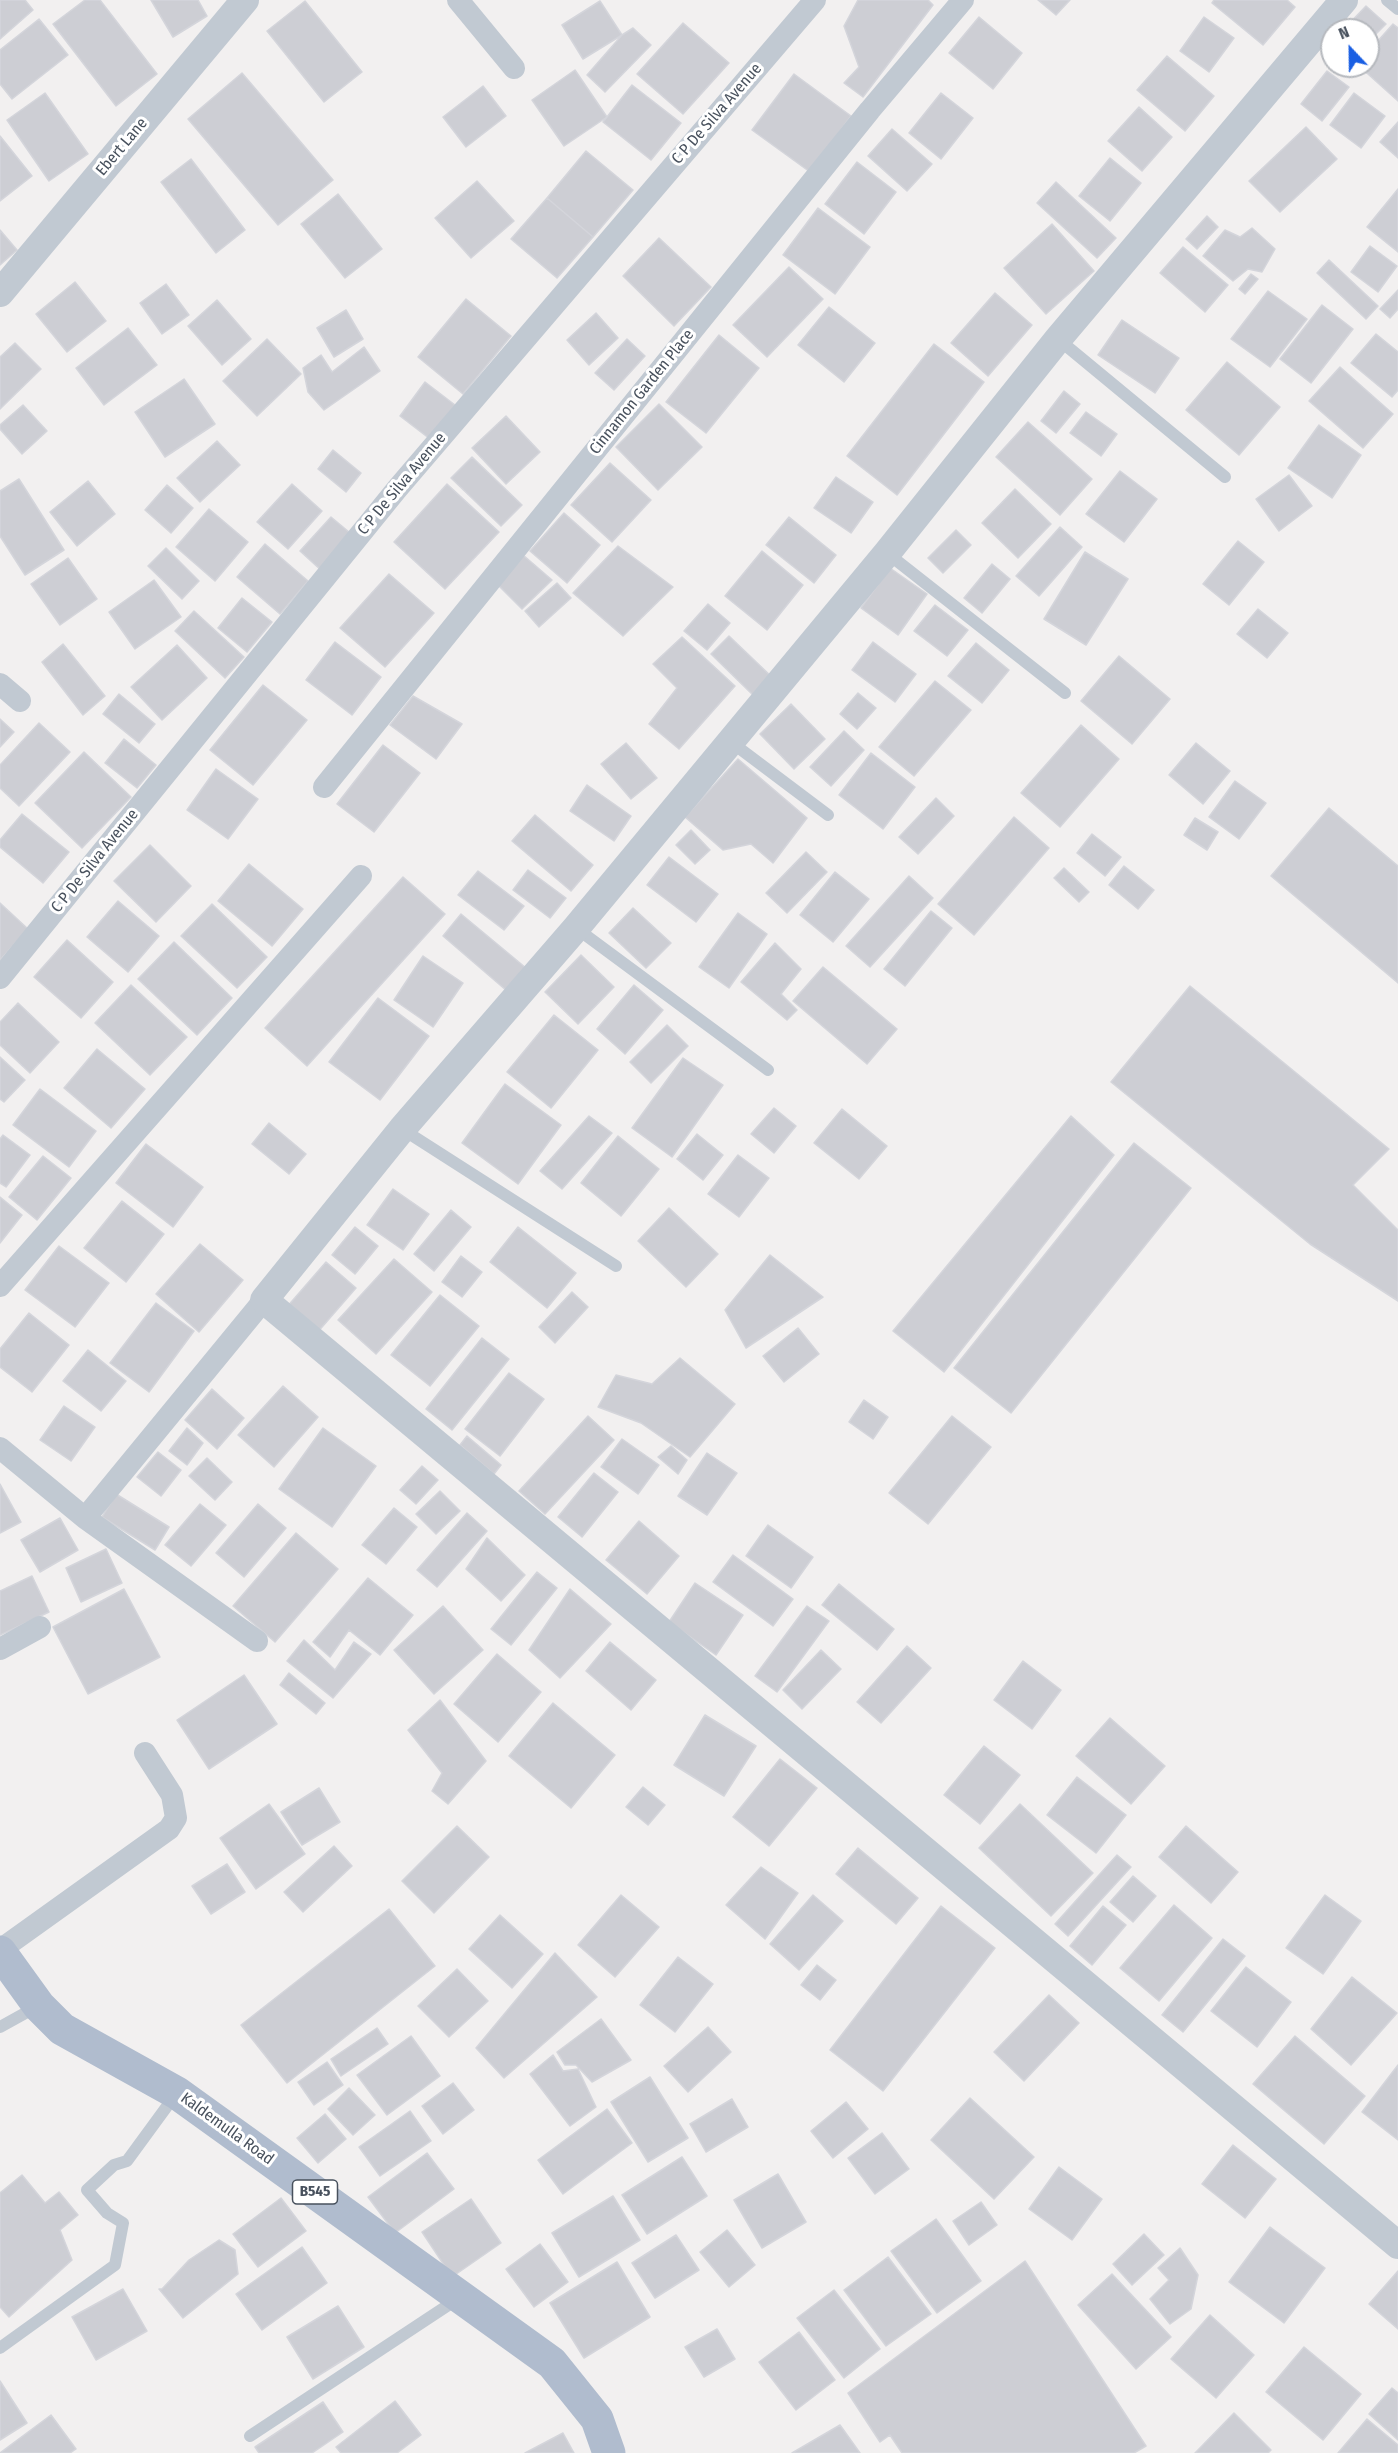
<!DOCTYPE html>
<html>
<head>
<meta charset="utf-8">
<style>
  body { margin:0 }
  #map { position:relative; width:1398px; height:2453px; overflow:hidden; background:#f2f0f0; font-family:"Fira Sans Condensed",sans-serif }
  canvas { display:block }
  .north { position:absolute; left:1320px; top:18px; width:60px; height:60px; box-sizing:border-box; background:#fff; border:2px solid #b6b9be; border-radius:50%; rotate:338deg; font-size:16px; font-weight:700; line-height:24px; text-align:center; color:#48515d }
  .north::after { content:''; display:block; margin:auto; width:21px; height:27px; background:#195ee3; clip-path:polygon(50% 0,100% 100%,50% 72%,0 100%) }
</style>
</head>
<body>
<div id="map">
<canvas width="1398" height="2453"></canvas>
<div class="north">N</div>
</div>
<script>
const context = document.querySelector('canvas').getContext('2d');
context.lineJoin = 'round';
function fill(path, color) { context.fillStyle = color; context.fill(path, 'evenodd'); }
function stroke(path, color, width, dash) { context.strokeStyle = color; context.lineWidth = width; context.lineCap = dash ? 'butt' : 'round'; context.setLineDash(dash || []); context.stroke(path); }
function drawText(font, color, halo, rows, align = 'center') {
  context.font = font + ' "Fira Sans Condensed",sans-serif'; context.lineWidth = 6; context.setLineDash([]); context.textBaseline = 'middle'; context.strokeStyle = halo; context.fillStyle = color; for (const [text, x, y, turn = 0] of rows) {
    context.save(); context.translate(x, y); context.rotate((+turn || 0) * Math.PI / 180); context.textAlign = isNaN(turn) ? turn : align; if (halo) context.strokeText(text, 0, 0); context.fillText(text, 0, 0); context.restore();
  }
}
const building = new Path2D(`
  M0,0H25L33,10L0,39Z
  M85,0H100L157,74L116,106L53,24Z
  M151,0H198L207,16L173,37Z
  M858,0H928L933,5L863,97L844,83L859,67L844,26Z
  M1038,0H1070L1056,15Z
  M1214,0H1287L1295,7L1263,45L1212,3Z
  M305,1L362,72L324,102L267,31Z
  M600,1L622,35L583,59L562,25Z
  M1366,6L1386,24L1368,42V30H1343Z
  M979,17L1022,53L993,89L949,53Z
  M1204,17L1234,38L1209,72L1180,51Z
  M39,19L68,55L12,99L0,84V50Z
  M683,23L729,63L683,114L637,74Z
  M1393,24L1398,28V101L1359,66H1368V52Z
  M633,28L651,45L605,92L587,75L622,35Z
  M1167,56L1214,96L1185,131L1137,90Z
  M575,70L607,117L564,146L532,100Z
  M1327,71L1349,87L1322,121L1301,104Z
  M242,73L333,180L278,225L188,119Z
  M794,74L851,116L810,172L752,130Z
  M632,85L681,123L651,160L603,122Z
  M483,86L506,116L466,147L443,117Z
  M45,93L88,154L49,181L7,120Z
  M941,93L973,118L941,159L909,133Z
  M1354,93L1385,116L1361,148L1330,125Z
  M1139,107L1172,137L1142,171L1108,141Z
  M1398,122V158L1380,142Z
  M1306,127L1337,159L1280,212L1249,181Z
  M892,129L932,164L907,191L868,156Z
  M0,136L32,176L0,201Z
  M586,151L633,190L593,237L547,198Z
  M1110,158L1141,183L1110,221L1079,196Z
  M191,159L245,230L216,253L161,182Z
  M857,162L896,192L864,234L825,204Z
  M477,181L514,221L471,258L435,218Z
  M1056,182L1116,238L1097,258L1037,203Z
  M1398,189V252L1367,227Z
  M338,194L382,249L345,278L301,224Z
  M547,198L593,237L557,278L511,239Z
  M818,208L870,247L835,294L783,255Z
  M1207,216L1218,227L1197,249L1186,239Z
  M1052,224L1094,271L1046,314L1004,268Z
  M1252,228L1275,249L1262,272L1248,269L1233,281L1203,256L1225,230L1240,237Z
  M0,230L17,250L0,265Z
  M659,238L711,287L674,326L623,276Z
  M1370,246L1397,266L1378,292L1351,272Z
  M1183,247L1228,285L1205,312L1160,273Z
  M1329,260L1378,306L1366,319L1317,273Z
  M789,267L823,299L767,357L733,325Z
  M1251,274L1258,279L1245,294L1239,289Z
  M75,282L106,321L67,352L36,314Z
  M166,284L189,315L162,334L140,303Z
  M1398,290V309L1390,318L1380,309Z
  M1268,291L1307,319L1270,367L1231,339Z
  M995,293L1032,325L988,376L951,343Z
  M466,299L511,336L463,394L418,357Z
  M217,300L251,339L222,365L188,326Z
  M1322,305L1353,329L1311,383L1280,359Z
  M829,307L875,343L844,382L798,345Z
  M346,310L363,339L334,357L317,328Z
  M596,313L618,338L589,365L567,340Z
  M1122,320L1179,358L1155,393L1098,355Z
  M128,328L157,365L104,405L76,368Z
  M1376,334L1398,352V390L1392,397L1351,363Z
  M719,335L759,368L706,433L666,402Z
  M267,339L301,374L257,416L223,381Z
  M627,339L645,356L614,390L595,373Z
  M15,343L41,369L0,409V357Z
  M934,344L984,382L897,495L847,456Z
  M364,347L380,371L324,410L308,392L303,368L321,355L332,372Z
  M1227,362L1280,407L1239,455L1186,410Z
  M1340,367L1393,414L1363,448L1309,401Z
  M184,379L215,424L165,457L135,412Z
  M425,382L455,405L430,439L400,416Z
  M1064,391L1080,404L1056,433L1041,421Z
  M659,404L702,447L658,490L616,447Z
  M23,405L47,431L22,454L0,429V425Z
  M1086,412L1117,434L1101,456L1070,433Z
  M506,416L540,452L506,484L472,448Z
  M1028,422L1092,479L1060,515L996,457Z
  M1319,425L1361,455L1332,498L1288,468Z
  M217,441L240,465L200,502L177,478Z
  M333,450L361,473L346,492L318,469Z
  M472,457L522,505L501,526L451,478Z
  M610,463L651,500L612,542L571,505Z
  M1120,471L1157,499L1124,542L1086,514Z
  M1289,475L1312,506L1279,531L1256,499Z
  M836,477L873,502L851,533L814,508Z
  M19,479L64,550L25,575L0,536V491Z
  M88,481L115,514L77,546L50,512Z
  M292,484L322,511L288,549L257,522Z
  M447,484L499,532L445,589L394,542Z
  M167,485L193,508L171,533L145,510Z
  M1015,489L1051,524L1018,558L982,523Z
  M209,509L248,542L215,581L176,547Z
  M564,513L600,545L567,583L530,551Z
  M331,517L355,537L323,572L300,551Z
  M789,517L836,555L814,583L766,545Z
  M1060,527L1082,547L1039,596L1016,576Z
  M956,530L971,545L943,573L928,558Z
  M1238,541L1264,562L1229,605L1203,584Z
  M265,544L308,581L280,614L237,577Z
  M618,546L673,587L623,636L573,593Z
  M166,548L199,581L182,599L148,566Z
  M762,551L803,585L767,630L725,596Z
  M1085,552L1128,579L1086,645L1044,619Z
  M523,555L552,580L522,609L495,582Z
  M68,558L97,599L60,625L31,584Z
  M992,564L1010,579L982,613L964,598Z
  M890,568L927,594L898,635L861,608Z
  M389,574L434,613L385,667L340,628Z
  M154,580L181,617L135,649L109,612Z
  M557,583L571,598L539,627L525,611Z
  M242,598L272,622L247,652L218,628Z
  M708,604L730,623L707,650L684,631Z
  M935,605L968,630L947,656L914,631Z
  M1258,609L1288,633L1267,658L1237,634Z
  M194,611L244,657L225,678L175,631Z
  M729,636L774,679L756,698L711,654Z
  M682,637L735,686L679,749L649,724L677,688L653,664Z
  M335,642L381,677L352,715L306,680Z
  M873,642L916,674L895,702L852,670Z
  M976,643L1009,670L982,703L948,676Z
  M63,644L105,696L83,715L42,662Z
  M177,645L207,678L162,720L131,687Z
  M1119,656L1170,699L1132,744L1081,701Z
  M935,681L971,710L914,776L879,747Z
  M263,685L307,720L253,785L210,750Z
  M858,693L876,708L857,729L840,714Z
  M119,694L155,724L139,743L103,714Z
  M413,696L462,724L436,759L390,725Z
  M791,704L825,739L794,769L760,734Z
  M0,719L14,732L0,747Z
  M39,723L70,752L19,806L0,788V765Z
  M1081,725L1119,759L1060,827L1021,793Z
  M844,731L864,750L831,786L810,767Z
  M124,739L156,765L137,788L105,763Z
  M626,743L657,778L631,799L601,764Z
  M1196,743L1230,771L1203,804L1169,775Z
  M383,745L420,773L374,832L337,804Z
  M84,752L131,797L82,848L35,803Z
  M871,753L915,787L883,829L839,795Z
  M738,759L807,818L773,863L751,844L723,850L685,817Z
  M216,769L258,799L228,839L187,810Z
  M1235,781L1266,803L1239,839L1209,817Z
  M587,785L631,816L614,841L570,811Z
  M936,798L954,816L918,854L899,837Z
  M1329,808L1398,866V983L1271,876Z
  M22,814L69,852L43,883L0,847V840Z
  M535,815L593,865L571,891L512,841Z
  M1014,817L1049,848L974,935L938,904Z
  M1195,818L1218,832L1207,850L1184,835Z
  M691,830L710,850L695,864L676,845Z
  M1092,834L1121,857L1105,876L1077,853Z
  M150,845L191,886L156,922L114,881Z
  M806,852L827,872L787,913L766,893Z
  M669,857L718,894L696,922L647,885Z
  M249,864L303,909L272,946L218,901Z
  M1124,866L1154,890L1138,909L1109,885Z
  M1064,868L1089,892L1079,902L1054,878Z
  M528,870L566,898L550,918L513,890Z
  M478,871L524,906L504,930L458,895Z
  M835,872L869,899L833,942L800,915Z
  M909,876L933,898L870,967L846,946Z
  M403,877L445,914L307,1066L265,1028Z
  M118,901L159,936L128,972L87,937Z
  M0,903L28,929L0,960Z
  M212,904L267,957L237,988L181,936Z
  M633,908L671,943L646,968L609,933Z
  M931,911L952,928L905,986L884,969Z
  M738,913L767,934L729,988L699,967Z
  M461,914L526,968L507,991L443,936Z
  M67,940L113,982L81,1018L34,977Z
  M174,942L232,998L197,1035L138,979Z
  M775,943L801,969L781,994L797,1010L787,1020L741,982Z
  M581,955L614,987L578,1024L545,992Z
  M423,956L463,983L433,1027L394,1000Z
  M823,967L897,1029L867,1064L793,1001Z
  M131,985L187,1037L150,1075L95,1023Z
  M634,985L663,1010L625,1054L597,1029Z
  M1190,986L1389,1149L1353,1185L1398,1230V1301L1310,1244L1111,1082Z
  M378,998L429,1036L380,1100L329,1062Z
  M18,1003L59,1042L30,1073L0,1045V1022Z
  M554,1015L598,1050L551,1108L507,1072Z
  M667,1025L688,1046L651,1083L630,1062Z
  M97,1049L145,1089L111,1128L64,1088Z
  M0,1057L25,1080L4,1102L0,1099Z
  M683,1058L723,1085L672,1157L632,1128Z
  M505,1084L561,1125L518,1184L462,1143Z
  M40,1089L96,1131L69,1167L13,1125Z
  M774,1108L796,1126L774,1153L751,1134Z
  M842,1109L887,1146L859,1179L814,1143Z
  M589,1116L612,1133L562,1189L540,1171Z
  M1071,1116L1114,1155L944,1372L893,1331Z
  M269,1123L306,1154L289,1174L252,1144Z
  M697,1134L723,1155L703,1180L677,1159Z
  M3,1135L30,1155L6,1187L0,1183V1139Z
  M618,1136L659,1169L621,1216L581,1183Z
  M1134,1143L1191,1188L1011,1413L954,1368Z
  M146,1144L203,1187L173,1227L116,1183Z
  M738,1155L769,1178L739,1217L708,1194Z
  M43,1156L71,1178L37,1220L9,1197Z
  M393,1189L429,1214L403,1250L367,1225Z
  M0,1197L22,1215L0,1243Z
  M122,1201L164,1234L126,1282L84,1248Z
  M669,1208L718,1254L686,1287L638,1241Z
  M451,1210L471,1227L434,1271L414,1254Z
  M355,1227L378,1246L355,1274L332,1255Z
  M518,1227L576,1273L547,1308L490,1262Z
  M200,1244L243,1280L199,1332L156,1294Z
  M59,1246L109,1283L75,1327L25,1290Z
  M770,1255L823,1297L746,1348L725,1310Z
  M461,1256L482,1272L462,1297L442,1282Z
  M394,1259L432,1292L376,1354L338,1320Z
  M326,1262L356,1288L316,1334L286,1308Z
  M572,1292L588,1307L555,1343L539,1327Z
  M440,1295L479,1326L430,1386L391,1355Z
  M156,1303L194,1331L149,1392L110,1363Z
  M29,1313L69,1345L32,1392L0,1367V1349Z
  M798,1328L819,1354L784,1382L763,1356Z
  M482,1338L509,1359L452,1430L426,1409Z
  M88,1350L126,1381L101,1411L63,1381Z
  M680,1358L735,1404L690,1457L641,1423L598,1407L616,1375L652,1384Z
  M509,1373L544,1399L500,1456L465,1429Z
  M283,1386L318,1417L274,1467L238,1435Z
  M212,1389L244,1418L217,1449L185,1420Z
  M864,1400L888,1417L873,1439L849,1422Z
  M64,1406L95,1427L71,1461L40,1440Z
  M588,1416L614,1440L545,1514L519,1491Z
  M952,1416L991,1447L928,1524L889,1493Z
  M187,1428L203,1443L187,1465L169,1451Z
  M323,1428L376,1466L332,1527L279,1489Z
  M467,1436L501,1465L494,1474L460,1445Z
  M622,1439L659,1465L638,1494L601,1467Z
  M671,1446L687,1460L678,1474L658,1457Z
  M158,1452L181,1470L161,1496L137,1477Z
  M707,1453L737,1473L707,1515L678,1496Z
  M207,1458L232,1482L215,1500L189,1476Z
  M422,1466L438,1480L416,1504L400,1490Z
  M594,1473L618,1492L582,1537L558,1517Z
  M0,1484L21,1522L0,1533Z
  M440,1491L460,1511L436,1534L416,1514Z
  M116,1494L169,1527L155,1550L102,1517Z
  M200,1504L226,1525L191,1566L165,1545Z
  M258,1504L286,1528L244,1577L216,1553Z
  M394,1508L417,1527L386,1564L362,1545Z
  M467,1513L487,1531L437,1587L417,1570Z
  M60,1518L78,1550L40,1572L21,1540Z
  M639,1521L679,1556L647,1594L606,1560Z
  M768,1525L813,1557L791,1588L746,1556Z
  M296,1533L338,1569L275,1642L233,1606Z
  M487,1538L525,1575L501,1601L466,1569Z
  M106,1549L122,1583L81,1602L66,1568Z
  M733,1555L793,1599L773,1626L713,1582Z
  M537,1572L557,1588L511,1645L491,1629Z
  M32,1576L49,1612L0,1635V1591Z
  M368,1578L413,1615L380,1655L349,1630L330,1657L313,1642Z
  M695,1583L743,1615L716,1655L669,1622Z
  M839,1584L894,1629L877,1650L822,1605Z
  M124,1589L160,1657L88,1694L53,1627Z
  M570,1589L611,1624L560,1678L529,1650Z
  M443,1606L483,1650L434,1694L394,1650Z
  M807,1606L829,1621L777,1692L755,1676Z
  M304,1640L335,1670L354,1642L371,1654L333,1698L287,1661Z
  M610,1642L656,1680L631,1710L586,1671Z
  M907,1646L931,1668L881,1723L857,1702Z
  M821,1650L841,1669L802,1709L783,1690Z
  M497,1654L541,1692L498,1742L454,1704Z
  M1023,1661L1061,1690L1032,1729L994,1700Z
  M289,1673L325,1703L316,1714L280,1685Z
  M244,1675L277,1724L209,1769L177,1720Z
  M440,1700L486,1761L448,1804L432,1791L442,1773L408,1730Z
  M553,1703L615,1755L571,1808L509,1756Z
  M705,1715L756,1746L724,1796L674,1765Z
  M1110,1718L1165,1766L1131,1804L1076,1756Z
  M984,1746L1020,1775L980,1824L944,1795Z
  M780,1759L817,1788L769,1846L733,1817Z
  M1077,1777L1126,1815L1096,1853L1047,1815Z
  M643,1787L665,1805L648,1825L626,1807Z
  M319,1788L340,1822L302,1845L281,1812Z
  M269,1804L305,1854L256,1889L220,1838Z
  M1020,1804L1093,1873L1051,1916L979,1848Z
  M457,1826L489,1857L434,1913L402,1881Z
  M1186,1826L1238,1872L1211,1903L1159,1857Z
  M334,1846L352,1866L303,1912L284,1892Z
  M858,1848L918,1898L896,1924L836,1874Z
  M1117,1855L1131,1867L1068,1936L1055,1924Z
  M227,1864L245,1892L211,1914L192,1886Z
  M761,1867L798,1893L765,1939L726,1905Z
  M1133,1876L1156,1896L1133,1922L1110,1902Z
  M621,1895L659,1927L615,1977L578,1945Z
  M813,1895L843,1921L799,1970L770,1944Z
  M1325,1895L1361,1921L1323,1974L1286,1948Z
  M1174,1905L1212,1938L1159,2001L1120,1968Z
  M941,1906L995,1948L883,2091L830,2050Z
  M1103,1906L1126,1925L1092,1965L1070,1946Z
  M389,1909L435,1966L287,2083L241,2025Z
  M500,1915L543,1954L512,1988L469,1949Z
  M1223,1939L1245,1956L1183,2032L1162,2015Z
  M555,1953L597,1997L504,2078L476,2048Z
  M678,1957L713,1984L675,2032L640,2005Z
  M817,1965L836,1980L820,2000L801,1985Z
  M1246,1967L1291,2002L1257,2047L1211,2011Z
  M457,1969L488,2001L449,2037L418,2006Z
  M1352,1977L1397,2013L1351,2065L1311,2029Z
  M1049,1995L1079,2023L1024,2081L994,2052Z
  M601,2019L631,2060L592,2082L576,2065H565L557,2052Z
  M708,2027L731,2052L688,2092L664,2066Z
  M377,2028L388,2044L341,2076L331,2059Z
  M411,2036L440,2076L387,2115L357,2075Z
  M1295,2036L1365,2096L1324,2144L1253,2084Z
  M553,2055L563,2071L578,2069L596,2107L570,2126L530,2074Z
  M327,2062L343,2085L314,2105L298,2082Z
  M1398,2065V2140L1362,2112Z
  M650,2077L688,2138L648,2162L611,2102Z
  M453,2083L474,2110L443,2134L422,2106Z
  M349,2088L375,2115L353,2135L328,2109Z
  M970,2098L1034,2157L994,2199L931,2140Z
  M732,2099L748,2127L706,2152L690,2124Z
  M846,2102L868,2129L833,2158L811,2131Z
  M607,2109L632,2143L563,2194L538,2160Z
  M410,2111L431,2141L380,2176L359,2147Z
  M325,2114L346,2139L318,2163L297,2138Z
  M882,2133L909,2169L875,2194L848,2158Z
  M1233,2145L1276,2179L1245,2218L1202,2184Z
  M427,2153L454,2189L395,2233L368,2197Z
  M682,2157L707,2196L647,2234L622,2195Z
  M1059,2167L1102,2199L1072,2240L1029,2209Z
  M778,2174L806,2222L762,2248L734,2200Z
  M22,2175L45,2203L59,2192L78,2215L60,2230L72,2260L9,2317L0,2307V2193Z
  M613,2196L640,2240L579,2277L552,2233Z
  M281,2198L306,2231L258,2267L233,2234Z
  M471,2199L501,2243L452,2277L422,2232Z
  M981,2202L997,2225L969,2245L953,2221Z
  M936,2219L981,2281L937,2313L891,2251Z
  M1270,2227L1325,2268L1284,2323L1229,2282Z
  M727,2230L755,2265L729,2287L700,2252Z
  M1144,2234L1164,2255L1132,2285L1113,2264Z
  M676,2235L699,2270L655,2298L632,2263Z
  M219,2240L235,2250L238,2274L183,2318L159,2289H162L189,2260Z
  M540,2244L568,2282L534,2307L506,2269Z
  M302,2247L327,2283L262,2330L236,2294Z
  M1180,2248L1198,2275L1191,2309L1170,2324L1150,2299L1169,2280L1158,2268Z
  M888,2257L931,2314L886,2346L844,2290Z
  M1025,2261L1146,2446L1134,2453H902L890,2435L880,2442L848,2393Z
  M617,2262L650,2317L584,2358L550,2303Z
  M1398,2271V2329L1369,2304Z
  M1112,2274L1171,2337L1136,2369L1078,2305Z
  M123,2289L147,2331L96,2360L72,2317Z
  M834,2290L880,2349L844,2378L797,2318Z
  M338,2306L364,2347L313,2379L287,2337Z
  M1210,2315L1254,2355L1216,2398L1171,2359Z
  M717,2329L735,2359L704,2377L685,2347Z
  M799,2332L835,2380L796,2410L759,2362Z
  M1304,2347L1361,2394L1323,2440L1266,2392Z
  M0,2381L27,2423L0,2440Z
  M1392,2388L1398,2393V2440L1369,2414Z
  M395,2401L421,2435L397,2453H341L336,2447Z
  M323,2402L343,2432L312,2453H259L255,2447Z
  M1234,2413L1271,2450L1268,2453H1195Z
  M51,2415L76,2449L70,2453H0Z
  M1367,2419L1398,2445V2453H1338Z
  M840,2425L860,2453H792Z
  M563,2433L574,2453H525Z`);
fill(building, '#cdced4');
stroke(building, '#d4d5db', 1.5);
stroke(new Path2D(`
  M1387,0L1398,9
  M1058,339L1225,477
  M887,553L1065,693
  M731,742L828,815
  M576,928L768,1070
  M402,1129L616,1266
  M0,2027L38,2006
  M0,2348L115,2265L123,2223L107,2213L87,2190L114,2165L127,2161L176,2094
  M250,2436L459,2298`), '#c1c9d2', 12);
stroke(new Path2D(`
  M458,0L514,68
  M0,684L20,701
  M324,787L870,110L963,0
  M0,978L397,489L815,0
  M0,1286L361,876
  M0,1448L85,1518L257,1641
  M85,1518L264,1300
  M0,1649L40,1627
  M0,1950L169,1829L176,1818L172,1795L145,1753`), '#c1c9d2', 22);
stroke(new Path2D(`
  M1344,0L1058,339L887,553L576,928L402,1129L264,1300L1398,2245
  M0,293L245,0`), '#c1c9d2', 28);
stroke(new Path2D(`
  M0,1952L39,2006L62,2029L177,2093L552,2363L597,2419L609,2453`), '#b0bcce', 33);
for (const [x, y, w] of [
  [315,2192,45]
]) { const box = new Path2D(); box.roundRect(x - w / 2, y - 12, w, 24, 4.5); context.fillStyle = '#fff'; context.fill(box); stroke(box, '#48515d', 1.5); }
drawText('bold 15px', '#48515d', null, [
  ["B545",315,2192]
]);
drawText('16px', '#48515d', '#fff', [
  ["C P De Silva Avenue",717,114,-49],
  ["Ebert Lane",122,147,-50],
  ["Cinnamon Garden Place",642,392,-51],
  ["C P De Silva Avenue",402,484,-50],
  ["C P De Silva Avenue",95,861,-51],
  ["Kaldemulla Road",227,2129,36]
]);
</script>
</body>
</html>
